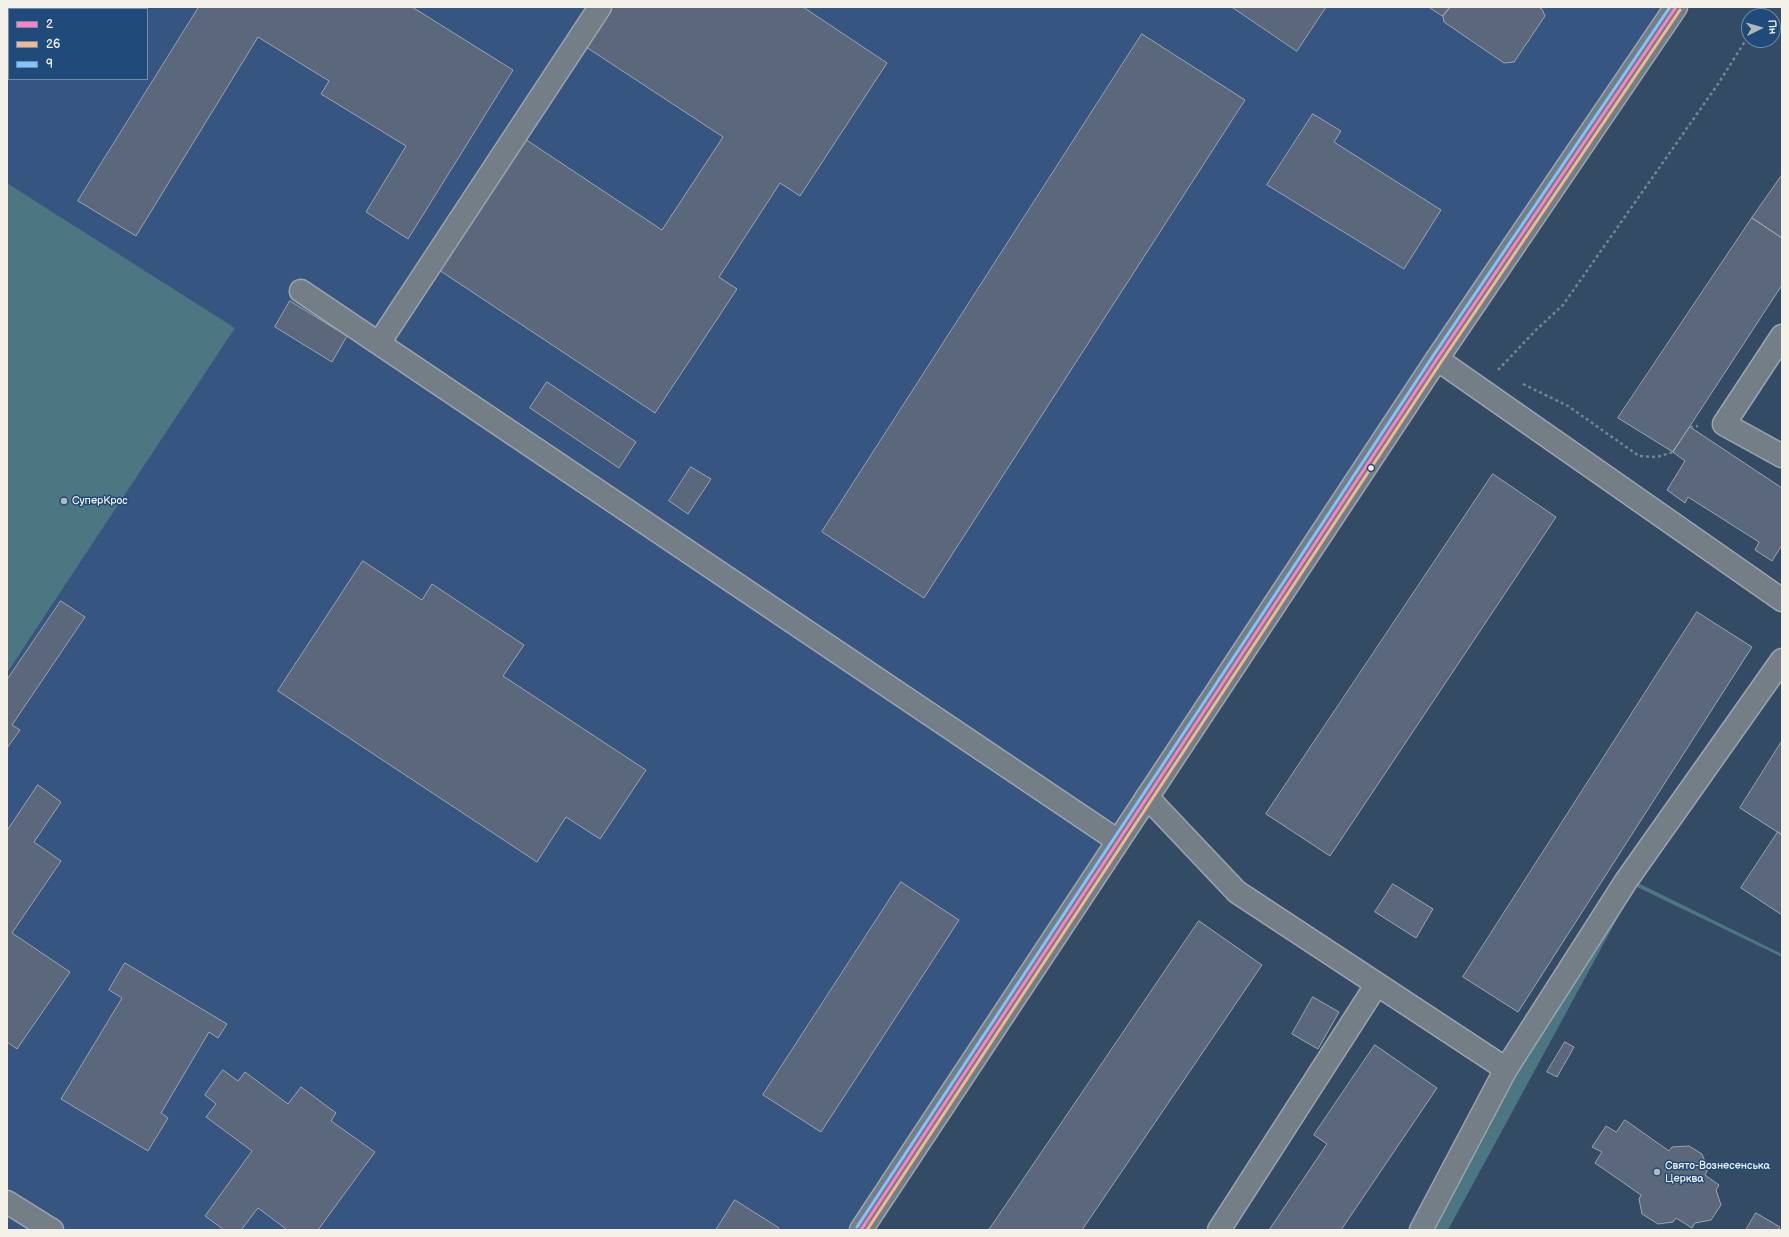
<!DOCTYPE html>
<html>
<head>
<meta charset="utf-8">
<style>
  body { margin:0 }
  #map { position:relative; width:1789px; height:1237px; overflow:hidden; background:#344b65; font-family:"Balsamiq Sans",sans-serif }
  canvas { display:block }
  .frame { position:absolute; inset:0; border:8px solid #f4f1e8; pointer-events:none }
  .legend { position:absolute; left:8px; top:8px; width:140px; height:72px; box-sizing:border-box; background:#1f4a7a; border:1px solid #748da6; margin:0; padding:5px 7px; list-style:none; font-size:12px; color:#f4f1e8 }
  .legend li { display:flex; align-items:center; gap:8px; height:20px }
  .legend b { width:20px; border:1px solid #748da6 }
  .north { position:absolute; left:1741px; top:8px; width:40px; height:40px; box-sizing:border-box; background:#1f4a7a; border:1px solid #748da6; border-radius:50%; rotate:85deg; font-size:11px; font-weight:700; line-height:16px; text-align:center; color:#f4f1e8 }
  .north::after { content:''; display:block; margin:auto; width:14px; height:18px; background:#b1b7ba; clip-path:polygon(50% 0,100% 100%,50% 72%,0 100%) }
</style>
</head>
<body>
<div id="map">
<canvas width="1789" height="1237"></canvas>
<div class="frame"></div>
<ul class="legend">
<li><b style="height:5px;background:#ff80c5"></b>2</li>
<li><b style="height:5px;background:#f1b78d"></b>26</li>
<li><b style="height:5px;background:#80c4ff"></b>9</li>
</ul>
<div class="north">Пн</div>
</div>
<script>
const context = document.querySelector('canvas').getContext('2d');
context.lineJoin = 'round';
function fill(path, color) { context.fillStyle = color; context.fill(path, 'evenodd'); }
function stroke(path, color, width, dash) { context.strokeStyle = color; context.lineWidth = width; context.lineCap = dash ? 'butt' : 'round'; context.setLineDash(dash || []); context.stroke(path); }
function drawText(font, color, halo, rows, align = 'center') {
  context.font = font + ' "Balsamiq Sans",sans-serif'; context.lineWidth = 3; context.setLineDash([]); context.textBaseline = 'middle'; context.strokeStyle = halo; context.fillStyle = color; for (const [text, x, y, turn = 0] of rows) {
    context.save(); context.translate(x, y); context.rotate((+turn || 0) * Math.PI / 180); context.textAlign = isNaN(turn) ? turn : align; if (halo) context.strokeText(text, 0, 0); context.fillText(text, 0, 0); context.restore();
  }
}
fill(new Path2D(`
  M7,7H1676L865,1230H7V673L235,328L7,183ZM9,9H147V79H9Z`), '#365580');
fill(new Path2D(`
  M7,183L235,328L7,673Z
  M1626,877L1782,954V957L1635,886L1448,1230H1408L1502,1072Z`), '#4b7682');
const building = new Path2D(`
  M199,7H412L513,70L408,239L366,212L406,146L321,94L329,81L258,37L136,236L78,201Z
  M612,7H803L887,63L800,196L780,183L719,277L737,289L655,413L439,270L525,139L662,230L723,137L586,47Z
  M1232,7H1326L1297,51Z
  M1429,7H1450L1443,16Z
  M1450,7H1538L1542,9L1545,16L1514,62L1504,63L1444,22L1443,16Z
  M1142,34L1245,100L924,598L822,532Z
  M1313,114L1341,131L1334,142L1441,210L1404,269L1267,185Z
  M1782,175V238L1752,218Z
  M1752,218L1782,238V285L1673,452L1618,418Z
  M290,301L347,336L332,362L275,327Z
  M547,382L636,442L619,468L530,408Z
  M1690,427L1782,488V545L1772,561L1755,550L1759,542L1688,497L1685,503L1667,490L1685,461L1673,452Z
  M691,467L711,479L688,514L669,501Z
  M1493,474L1556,517L1330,856L1266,814Z
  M363,561L422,600L432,584L524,645L503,676L646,770L600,839L566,817L537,862L278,691Z
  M61,601L85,617L12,725L20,730L7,748V680Z
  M1697,612L1752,647L1518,1012L1463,977Z
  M1782,741V835L1740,808Z
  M38,785L61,802L34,842L61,861L12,933L70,972L17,1049L7,1042V831Z
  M1778,832L1782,835V915L1741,888Z
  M901,882L959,920L821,1132L763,1095Z
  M1393,884L1433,909L1416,938L1375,912Z
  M1199,921L1262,965L1082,1230H989Z
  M125,963L227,1024L218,1038L209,1032L161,1113L168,1118L148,1151L61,1099L122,998L109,990Z
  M1313,997L1339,1012L1318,1049L1292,1034Z
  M1565,1042L1574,1047L1557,1077L1547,1072Z
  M1375,1045L1437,1088L1341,1230H1269L1327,1144L1314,1135Z
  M223,1070L238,1081L245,1072L288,1104L301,1087L336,1113L331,1121L375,1152L318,1230H285L286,1229L258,1208L241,1230H224L205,1216L252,1151L206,1117L216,1104L205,1095Z
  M1625,1120L1669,1151L1672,1147L1689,1146L1702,1154L1708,1169L1705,1175L1719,1185L1716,1190L1721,1205L1711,1220L1695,1223L1692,1228L1676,1218L1673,1222L1658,1224L1642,1214L1639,1199L1641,1195L1595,1163L1602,1152L1592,1147L1606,1126L1616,1132Z
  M735,1200L779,1228L778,1230H716Z
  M1756,1213L1780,1227L1778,1230H1746Z`);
fill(building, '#5b677a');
stroke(building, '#9ba5af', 1);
const minor = new Path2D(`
  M301,291L1118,841
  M1782,336L1724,424L1782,456
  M379,343L600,7
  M1437,359L1782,600
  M1147,797L1237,892L1506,1069L1421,1230
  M1506,1069L1626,881L1782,660
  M7,1202L52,1230
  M1219,1230L1377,984`);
const major = new Path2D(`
  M861,1230L1437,359L1676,7`);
stroke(minor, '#9ba5af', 25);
stroke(major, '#9ba5af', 25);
stroke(new Path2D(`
  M1761,16L1767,7
  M1498,370L1536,330L1563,305L1718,84L1749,35
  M1523,384L1568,406L1639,456L1657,457L1673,452
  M1690,427L1698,426`), '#78838f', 2.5, [3, 3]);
stroke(minor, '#737e87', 22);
stroke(major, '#737e87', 22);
stroke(new Path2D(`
  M861,1230L1437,359L1676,7`), '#ff80c5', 3);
stroke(new Path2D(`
  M867,1230L1441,362L1680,10`), '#f1b78d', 3);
stroke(new Path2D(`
  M857,1227L1433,356L1670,7`), '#80c4ff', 3);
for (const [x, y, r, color] of [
  [1371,468,3.5,"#f4f1e8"],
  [64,501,4,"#b1b7ba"],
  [1657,1172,4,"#b1b7ba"]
]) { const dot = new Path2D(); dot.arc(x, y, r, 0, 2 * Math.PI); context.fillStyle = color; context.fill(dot); stroke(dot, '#1f4a7a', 1.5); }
drawText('11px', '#f4f1e8', '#1f4a7a', [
  ["СуперКрос",72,501],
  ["Свято-Вознесенська",1665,1166],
  ["Церква",1665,1179]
], 'left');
</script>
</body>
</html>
